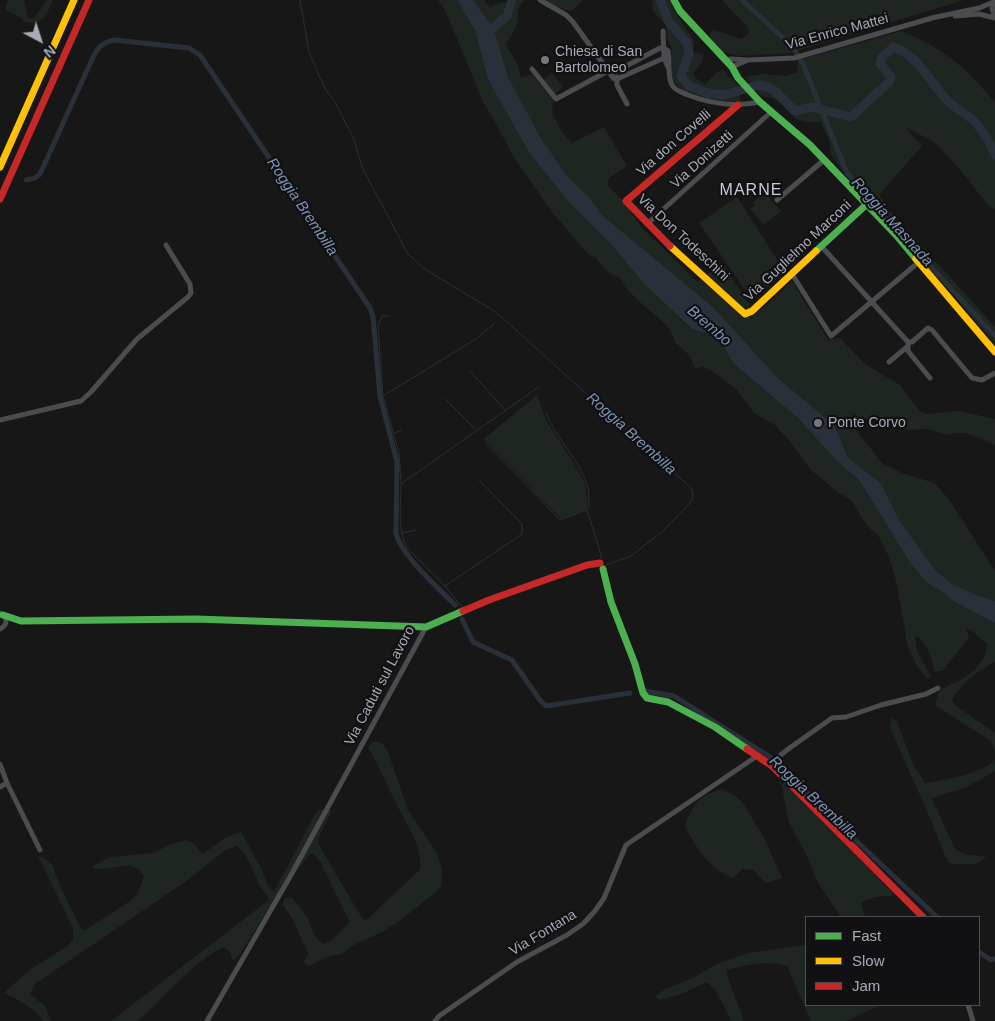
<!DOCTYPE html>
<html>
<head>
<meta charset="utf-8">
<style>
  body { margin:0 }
  #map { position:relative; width:995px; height:1021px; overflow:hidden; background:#171717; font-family:Helvetica,sans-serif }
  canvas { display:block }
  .legend { position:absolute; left:805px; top:916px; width:175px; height:90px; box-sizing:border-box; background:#111113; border:1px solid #4d4f55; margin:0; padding:6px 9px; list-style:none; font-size:15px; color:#a7abb8 }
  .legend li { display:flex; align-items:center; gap:10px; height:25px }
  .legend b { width:25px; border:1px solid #4d4f55 }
  .north { position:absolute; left:15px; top:15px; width:50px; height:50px; -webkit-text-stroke:4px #111113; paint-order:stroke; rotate:140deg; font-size:14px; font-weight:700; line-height:20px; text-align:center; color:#a7abb8 }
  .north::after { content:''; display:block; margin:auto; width:18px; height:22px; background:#a7abb8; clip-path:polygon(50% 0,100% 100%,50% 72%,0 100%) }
</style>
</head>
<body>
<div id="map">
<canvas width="995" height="1021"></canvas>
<ul class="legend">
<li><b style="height:6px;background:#4caf50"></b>Fast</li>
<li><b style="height:6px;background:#ffc107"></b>Slow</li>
<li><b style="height:6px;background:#c62828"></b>Jam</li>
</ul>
<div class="north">N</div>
</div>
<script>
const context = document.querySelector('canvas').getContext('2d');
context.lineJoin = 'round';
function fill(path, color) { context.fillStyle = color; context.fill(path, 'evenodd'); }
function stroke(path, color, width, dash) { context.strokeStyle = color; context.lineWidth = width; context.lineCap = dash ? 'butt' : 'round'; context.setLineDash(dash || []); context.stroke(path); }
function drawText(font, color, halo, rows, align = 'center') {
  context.font = font + ' Helvetica,sans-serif'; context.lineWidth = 4.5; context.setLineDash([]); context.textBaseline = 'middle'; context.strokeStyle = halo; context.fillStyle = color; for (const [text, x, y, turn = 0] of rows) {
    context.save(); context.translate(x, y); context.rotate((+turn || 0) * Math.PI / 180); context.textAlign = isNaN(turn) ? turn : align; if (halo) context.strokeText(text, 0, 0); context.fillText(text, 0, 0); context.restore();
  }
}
fill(new Path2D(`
  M8,0H24L28,19L34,18L47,0H53C46,16 44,25 24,22L22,18L5,10Z
  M438,0H457L475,30L488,80L530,154L568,201L610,243L645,285L692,330L707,333L719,338L733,363L798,418L835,459L859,480L911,564L923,578L934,588L939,589L953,601L995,623V662C977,671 963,682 952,699L955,705L995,733V751L991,741L936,706C935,690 947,686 959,681C972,674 988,659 987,644L971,630L966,629L969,638L942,671H934C933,659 927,646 919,637H915L917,651L931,677L927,678L917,666L908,647L896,580L888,555L878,535L870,529L862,518L852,501L839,493L811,470L788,439L775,425L754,413L736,389L715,373L702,366L696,369L689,355L675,342L671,331L663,322L640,302L625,287L620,278L608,272L596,258L588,254L552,212L513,156L493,118L483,102L446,12Z
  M473,0H484L490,7L499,3L507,2L508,0H525C514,7 521,17 516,26C514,33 509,38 506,45L518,65L521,78L532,74L553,100L552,113L563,134L572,143L604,127L627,166L609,178L607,185L622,200L642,228L698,282L721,262L751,307L761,310L792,281L828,340L840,338L865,364L900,385L920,412L928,414L959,411L995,419V445C982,439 962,428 948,435L927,429L908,430L862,418L849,421L882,463L902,473L934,483L948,498L995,571V601L976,595L951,584L936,571L899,520L881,483L848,458L835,426L777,377L714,308L602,215L589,197L568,177L542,140L508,77L494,29Z
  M547,0H583L571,11L551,6Z
  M652,0H670L675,12L694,41L693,51L694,53L703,54V60L693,74L697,79L705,84L717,72L724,69L729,77L740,87V101H714L682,91L673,81L670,71L672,48L667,39L666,25L653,11Z
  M722,0H964L790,53L740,56L722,52L709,37L712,29L741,39L749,34L748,27Z
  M902,31C922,40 942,50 959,65C972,76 983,89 995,102V209L988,205L958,167L934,142L904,126L922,146L879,195L891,212L995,327V344L973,319L923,254L872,197L845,174L831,154L830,142L821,122C814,122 803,123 797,119C782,108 783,98 761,96L745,77L762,74L786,76L797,72L799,60Z
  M552,73L563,87L555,94L543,80Z
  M766,194L781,211L764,225L750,209L755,205L753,202L761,195L763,197Z
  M737,197L785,272L752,300L699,223Z
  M537,395L546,420L580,473L585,485L588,506L585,510L561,519L484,439Z
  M892,717L897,722L913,764L925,783C943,780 984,774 995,759V771C983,778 972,785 959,790C949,793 941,794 932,799L955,849L967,855L986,856C978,868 961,864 948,863L930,818L890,728Z
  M372,742L382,743L388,752L408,810L437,853L442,870L441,886L436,892L398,922L382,932L352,946L342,954L329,956L309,966L304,962L308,953L292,918L282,904L285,897L293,898L307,917L315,936L323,944L333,939L350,922L320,861L313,853L308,856L276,897L240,954L233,961L230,952L224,947C192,962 165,997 138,1021H111L269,900C266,893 261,888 258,882C252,869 248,855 237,846L224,851L185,882L35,984L30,994L45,1006L51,1021H43C34,1007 18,1000 4,993L28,971L66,947L73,940V928L38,856L43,857L53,866L60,886L81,928L84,931L130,901L138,893L144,876C133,859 120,868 103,869C99,869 95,868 91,867L110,857L153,853L169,845L186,840L194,844L202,854L227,837L241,832L262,870L267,884L274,892L315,814L320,809L332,811L318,838L319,845L359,913L365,921L420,870C424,847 403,819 394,799C385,782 378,764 368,747Z
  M781,782L790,789L895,895L875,897L861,902L865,917H841L818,883L806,854L789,823Z
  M722,789L736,796L743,803L764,838L782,878L766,883L753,870L743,869L733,878C710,870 695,846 685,826C693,803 699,796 722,789Z
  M806,945V1005H880L846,1021H811L787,966C769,960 746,965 727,970L728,978L744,1021H732L715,990L707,982L681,994L660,1000L655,997L665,989L693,978L717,964L747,953Z`), '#1f2621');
fill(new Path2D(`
  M457,0H473L494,29L508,77L542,140L568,177L589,197L602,215L714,308L777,377L835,426L848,458L881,483L899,520L936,571L952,584L976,595L995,601V623L953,601L939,589L934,588L923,578L911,564L859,480L835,459L798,418L733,363L719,338L707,333L693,330L645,285L610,243L568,201L530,154L488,80L475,30Z`), '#2a3039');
stroke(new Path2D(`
  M300,0L309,52L319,76L326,90L335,102L354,139L358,154L364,171L408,254L423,268L494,311L506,321L692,489L693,496L691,502L663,531L631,556L603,566
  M389,316H382L378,326L383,396L399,453L401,484L540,386
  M470,371L505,410
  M383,396L476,339L495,323
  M445,399L476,430
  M546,412C555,439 580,459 588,488C589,494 589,501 589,507L587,510
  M394,433L402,430
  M485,442L560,520L587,510L602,558
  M401,485C401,505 397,529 407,548L445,586L461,606
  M402,533L416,530
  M445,586L522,534V524L479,480`), '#2a3039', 1);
stroke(new Path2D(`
  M742,0L792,46L803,64L847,173L894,227L995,336
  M26,180L35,178L40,174L94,55C99,46 104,42 114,40L189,48L200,55L370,308L373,317L380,396L397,462L396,533C401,555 438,588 455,605
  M462,619L473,642L512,660L540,700L546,706L630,693
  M645,691L674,696L775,760L829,815L937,917
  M979,952L991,960L995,959`), '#2a3039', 5);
stroke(new Path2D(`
  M660,0L669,22L687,43L689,53L681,76L689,86L708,93L724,95L759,85L768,87L775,91L795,111L812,107L851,117L890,81L891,77L880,64L882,57L894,47C919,57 928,79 945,98C951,106 961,110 969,117C982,127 988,140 995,155
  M484,35L507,16L512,0`), '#2a3039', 9);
stroke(new Path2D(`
  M540,0L566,15L573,22L614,79H617L664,58L668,67
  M995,1L992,8L995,18
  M955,16L979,14L995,18
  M663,31L664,58
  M724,60L731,59L748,60L732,67
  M748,60L794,58L932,18L979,8L994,2
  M532,69L556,99L608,71
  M608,71L615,72L660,48H664L668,51C670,61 667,76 672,85C675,91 682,92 688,95C711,104 735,107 760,102
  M617,77V85L627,104
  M777,200L824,160
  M647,224L771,112
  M822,247L908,342V351L930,378
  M792,274L831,336L920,261
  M908,342H912L928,328L932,330L972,378L982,380L995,373
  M889,362L907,347
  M0,420L81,401L91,392L137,339L188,297L191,293L190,284L166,245
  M0,613C8,617 8,625 0,629
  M0,764L7,783L40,850
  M773,764L778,757L791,747L832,718L846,717L881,705L926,694L938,688
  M0,787L7,783
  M968,1005L973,1021
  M207,1021L291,875L426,627
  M435,1021L439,1016L517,962L567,935L583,924L595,911L604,898L626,845L757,756`), '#4b4c50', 5);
stroke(new Path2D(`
  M674,0L680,11L732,67L738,78L760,102L810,145L897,236L916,259
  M816,251L867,204
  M603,569L611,602L635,664L643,693L647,698L668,702L715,727L747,749
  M3,615L21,621L196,619L426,627L463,611`), '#4caf50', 7);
stroke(new Path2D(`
  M0,167L74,0
  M670,246L745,314L752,311L816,251
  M916,259L995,352`), '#ffc107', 7);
stroke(new Path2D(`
  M0,199L89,0
  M670,246L626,201L738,105
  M463,611L489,600L587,565L600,563
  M747,749L772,766L923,917`), '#c62828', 7);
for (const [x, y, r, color] of [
  [545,60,5,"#757780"],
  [818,423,5,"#757780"]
]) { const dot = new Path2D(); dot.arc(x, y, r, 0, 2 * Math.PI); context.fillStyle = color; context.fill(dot); stroke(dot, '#111113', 2); }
drawText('14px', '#a7abb8', '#111113', [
  ["Via Enrico Mattei",837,32,-15],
  ["Via don Covelli",674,143,-41],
  ["Via Donizetti",702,160,-42],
  ["Via Don Todeschini",683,238,43],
  ["Via Guglielmo Marconi",798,251,-43],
  ["Via Caduti sul Lavoro",380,686,-62],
  ["Via Fontana",543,933,-31]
]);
drawText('14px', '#a7abb8', '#111113', [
  ["Chiesa di San",555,52],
  ["Bartolomeo",555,68],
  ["Ponte Corvo",828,423]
], 'left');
drawText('italic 15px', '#7e94b4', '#111113', [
  ["Roggia Brembilla",302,207,56],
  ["Roggia Masnada",892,222,48],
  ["Brembo",709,326,41],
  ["Roggia Brembilla",631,434,42],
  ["Roggia Brembilla",813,798,43]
]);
context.letterSpacing = '1px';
drawText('16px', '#c9cad4', '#111113', [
  ["MARNE",751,191]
]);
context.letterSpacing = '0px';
</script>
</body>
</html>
